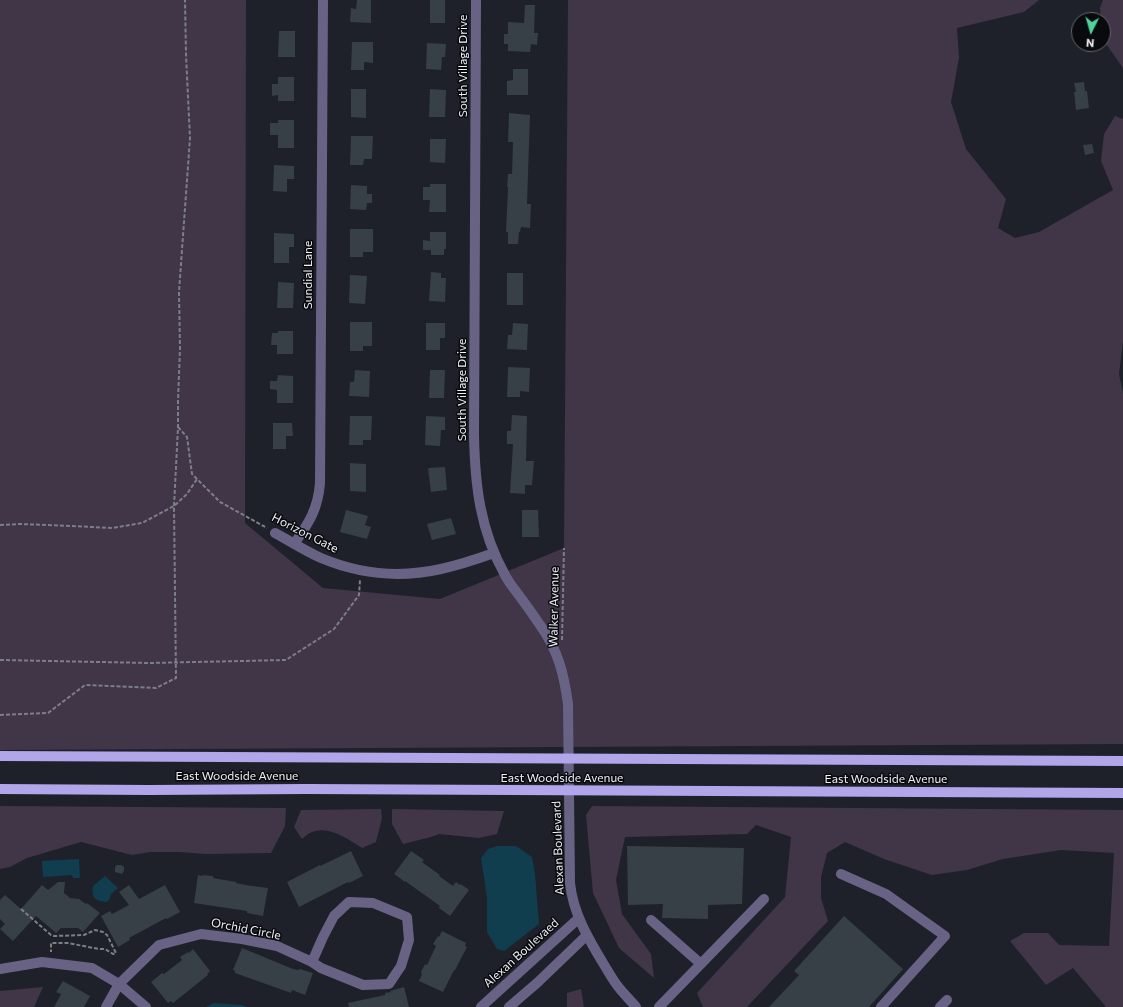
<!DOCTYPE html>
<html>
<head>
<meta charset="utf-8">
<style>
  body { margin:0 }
  #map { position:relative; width:1123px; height:1007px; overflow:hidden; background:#1e2129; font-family:Commissioner,sans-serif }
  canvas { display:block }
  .north { position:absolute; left:1071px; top:12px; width:40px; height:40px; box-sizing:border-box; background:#090a0e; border:1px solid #64666a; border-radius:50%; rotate:185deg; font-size:11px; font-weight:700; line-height:16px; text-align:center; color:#edeff5 }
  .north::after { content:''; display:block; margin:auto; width:14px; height:18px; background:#4ed39a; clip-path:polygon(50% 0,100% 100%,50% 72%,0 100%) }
</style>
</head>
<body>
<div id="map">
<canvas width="1123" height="1007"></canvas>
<div class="north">N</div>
</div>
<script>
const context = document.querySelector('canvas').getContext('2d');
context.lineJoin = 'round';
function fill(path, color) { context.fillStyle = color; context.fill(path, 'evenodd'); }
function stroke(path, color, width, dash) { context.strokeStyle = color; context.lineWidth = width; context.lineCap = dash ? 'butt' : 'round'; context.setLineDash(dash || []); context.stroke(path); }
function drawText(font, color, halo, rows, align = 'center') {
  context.font = font + ' Commissioner,sans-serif'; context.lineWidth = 3; context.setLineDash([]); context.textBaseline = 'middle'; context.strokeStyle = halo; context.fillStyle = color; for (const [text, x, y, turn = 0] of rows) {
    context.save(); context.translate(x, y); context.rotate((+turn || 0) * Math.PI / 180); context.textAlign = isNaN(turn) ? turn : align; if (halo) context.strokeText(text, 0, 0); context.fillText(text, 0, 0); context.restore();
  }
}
fill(new Path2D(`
  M0,0H246L245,523L323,588L440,599L564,548L568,0H1039L1024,12L957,28L959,58L951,102L966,149L1006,199L998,228L1015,238L1039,232L1113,190L1101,161L1104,134L1115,116L1123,119V341L1119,374L1123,393V744L0,750Z
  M1103,0H1123V68L1104,41L1103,20H1101L1100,8Z
  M0,806L286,808L285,826L271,853L205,854L179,852H150L132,855L81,842L27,858L10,867L0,869Z
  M592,806L1123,810V1007H1106L1073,968L1046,985L1010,941L1024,933H1048L1059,945L1109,946L1114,853L1061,850L1003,859L967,870L932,875L884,859L845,842L827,853L821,877V898L828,921L747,1007H703L697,993L785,897L791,837L756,825L747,834L625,837L616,880L622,914L651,954L654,978L619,948L593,893L586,815Z
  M381,809L382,818L376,842L362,848C348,839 327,824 310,833C307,834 305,837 302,839L294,827L301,810Z
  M392,809L504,811L497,834L479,838L439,834L431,837L403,844L392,824Z
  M43,987L34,1007H0V991Z
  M581,989L584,1007H567V993Z`), '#413548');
fill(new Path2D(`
  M497,846H516L532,857L535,874L539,924L504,951L497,949L487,932V898L481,858L488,849Z
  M79,859L80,878H73L72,875L43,877L42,861Z
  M105,876L118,888L111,894L110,898L107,902C96,901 91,899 93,886Z
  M214,1003L241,1005L248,1007H206Z`), '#113e4e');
fill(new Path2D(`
  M357,0H371V23L350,22L351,8L356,9Z
  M430,0H445V23H430Z
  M525,5H535L534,33H538L537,45L531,44L530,52L508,51V44H504V34H508V22L524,23Z
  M279,31H295V57H278Z
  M352,42H373V63L364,62V70H351Z
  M427,43L446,44L445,57H442L441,70L426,69Z
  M513,69H528V95H507V81L513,80Z
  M278,77H294V101H278V95L272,96V84H278Z
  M1084,82L1085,91H1087L1089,108L1076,110L1074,92H1076L1074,83Z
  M351,89H366V118L351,117Z
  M430,89L446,90L445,117H429Z
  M509,113L530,115L527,204H531L530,228L521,227L520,232H519L518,244H508V232H506L508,187H507L508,174H512L513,142H508Z
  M278,120H294V148H278V135H270V123H278Z
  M351,136H373L372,159H364L363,165H350Z
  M430,139H446L445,163L430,162Z
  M1092,144L1094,153L1085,155L1083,145Z
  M274,165L294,166V179H287V192L273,191Z
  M430,184H446V212H429L430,200H423V187H430Z
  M351,185L367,186V194H372V203H367L366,210L350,209Z
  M350,229H373V252H363V257H350Z
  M430,232H446V249H444V255H431V250H423V240L430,241Z
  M274,233L294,234V247H289V263H274Z
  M431,272L441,273V278H446L445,302L429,301Z
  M507,273H523V305H507Z
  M350,275L367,276L365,304L349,303Z
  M278,282L294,283L293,308H277Z
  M350,322H372V346H363V351H350Z
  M426,323H445V338H440V350H426Z
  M513,323L528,324L527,350L507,349L508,335H512Z
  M278,331H293V354H277V345H271L272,333H278Z
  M508,367L530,368L529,392L520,391V397H507Z
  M355,370L370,371L369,397L349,396L350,382H354Z
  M430,370H445L444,398H429Z
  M278,375L293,376V403H277V390L270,389V381H277Z
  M512,415L527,416L526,461H534L532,485H525V494L510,493L513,444H507V431H511Z
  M350,416H372L371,440H363V445H349Z
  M426,416L445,417V430H441L440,446L425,445Z
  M273,423H292L293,436H286V449H273Z
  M350,463L366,464V492L350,491Z
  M445,467L447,490L431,492L428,468Z
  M346,510L368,516L365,525L371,527L367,539L340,532Z
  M522,510H538L539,537H522Z
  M451,518L456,534L432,540L427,524Z
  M627,846L744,848L742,904L708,905V919L662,918L663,904L628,905Z
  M351,851L363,876L349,883L348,882L299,907L287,882L320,865V866L337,858Z
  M411,851L424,860L422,862L440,875L439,876L453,886L456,882L460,885L461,884L469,890L450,916L439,908L440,906L405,881V882L394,874Z
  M117,865H121L124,867V871L122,874L115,872V867Z
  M198,875L202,876L203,875L213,876V878L236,882V883L245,885L268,888L263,916L247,913V911L194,903Z
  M58,882H65L64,893L70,898L79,899L86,904L87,903L100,913L83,932L78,928H61L56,933L36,916L13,941L0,929L5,924L0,919V900L5,895L21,909L42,885L48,890Z
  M129,885L139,899L165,885L180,912L167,919L166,918L129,938L130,940L118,947L101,916L110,911L112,914L129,905L119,892Z
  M844,916L903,969L869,1007H769L799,975L794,971Z
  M442,931L466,943L465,946L467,947L455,970H454L443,992L419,981L422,974L421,972L425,964L427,965L436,946L433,944L438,936L439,937Z
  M242,948L293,969L298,970L300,969L313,973L305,995L292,990L291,993L235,973V971L233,970Z
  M193,949L210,971L207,974L208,975L173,1003L171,1001L168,1003L151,982L162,973L164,974L182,960L180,957L188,952L189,953Z
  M63,981L90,996L84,1007H54L61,994L56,992Z
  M404,987L409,1007H349L348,1003L385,995V993L391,992L390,991Z`), '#373f47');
stroke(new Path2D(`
  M178,427L187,437L192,474L220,502L267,528
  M0,525L20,524L72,526L112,528L142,523L174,506L187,494L197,479
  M562,640L564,548
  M0,660L150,663L286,660L334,629L359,595L360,580
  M0,715L48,713L85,685L156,688L176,678L174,506L178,427V401L180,348L179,292L190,138L186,55L185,0
  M21,909L51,935L54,936L84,935L95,930L103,932L107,935L116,953L113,954L105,949H99L68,943H51V952`), '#7d7f86', 2, [4, 2]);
stroke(new Path2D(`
  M476,0L474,435C475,486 480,530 505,575C508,581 512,586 515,590C524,602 532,613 540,625C558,650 564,674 568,704L570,883C573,913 588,938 603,963C608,971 613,981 620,989C625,995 631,1001 636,1007
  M275,533C290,541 305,551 321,558C359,574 401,578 441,569C459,565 477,559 494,553
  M294,544C309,523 318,509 320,483L323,0
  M841,874L886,894L945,936L881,1007
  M651,920L701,964
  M0,969L42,962L92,968L119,984L146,1007
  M106,1007L119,984L159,945L201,934L242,939L277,946L312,962L321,968L363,985L389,984L401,966L409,940L407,917L373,903L349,902L334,916L323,937L312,962
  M481,1007L579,918
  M509,1007L537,983L587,935
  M659,1007L764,899
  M940,1007L947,1000`), '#686384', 10);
stroke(new Path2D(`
  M0,756L1123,761
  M0,789L149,790L307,789L1123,793`), '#b1a6ea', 10);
drawText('12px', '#edeff5', '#090a0e', [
  ["South Village Drive",463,66,-90],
  ["Sundial Lane",308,275,-90],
  ["South Village Drive",462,390,-90],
  ["Horizon Gate",305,533,27],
  ["Walker Avenue",554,607,-89],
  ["East Woodside Avenue",237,776],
  ["East Woodside Avenue",562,778],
  ["East Woodside Avenue",886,779],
  ["Alexan Boulevard",558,848,-92],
  ["Orchid Circle",246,929,11],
  ["Alexan Boulevaed",521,953,-42]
]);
</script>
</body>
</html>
